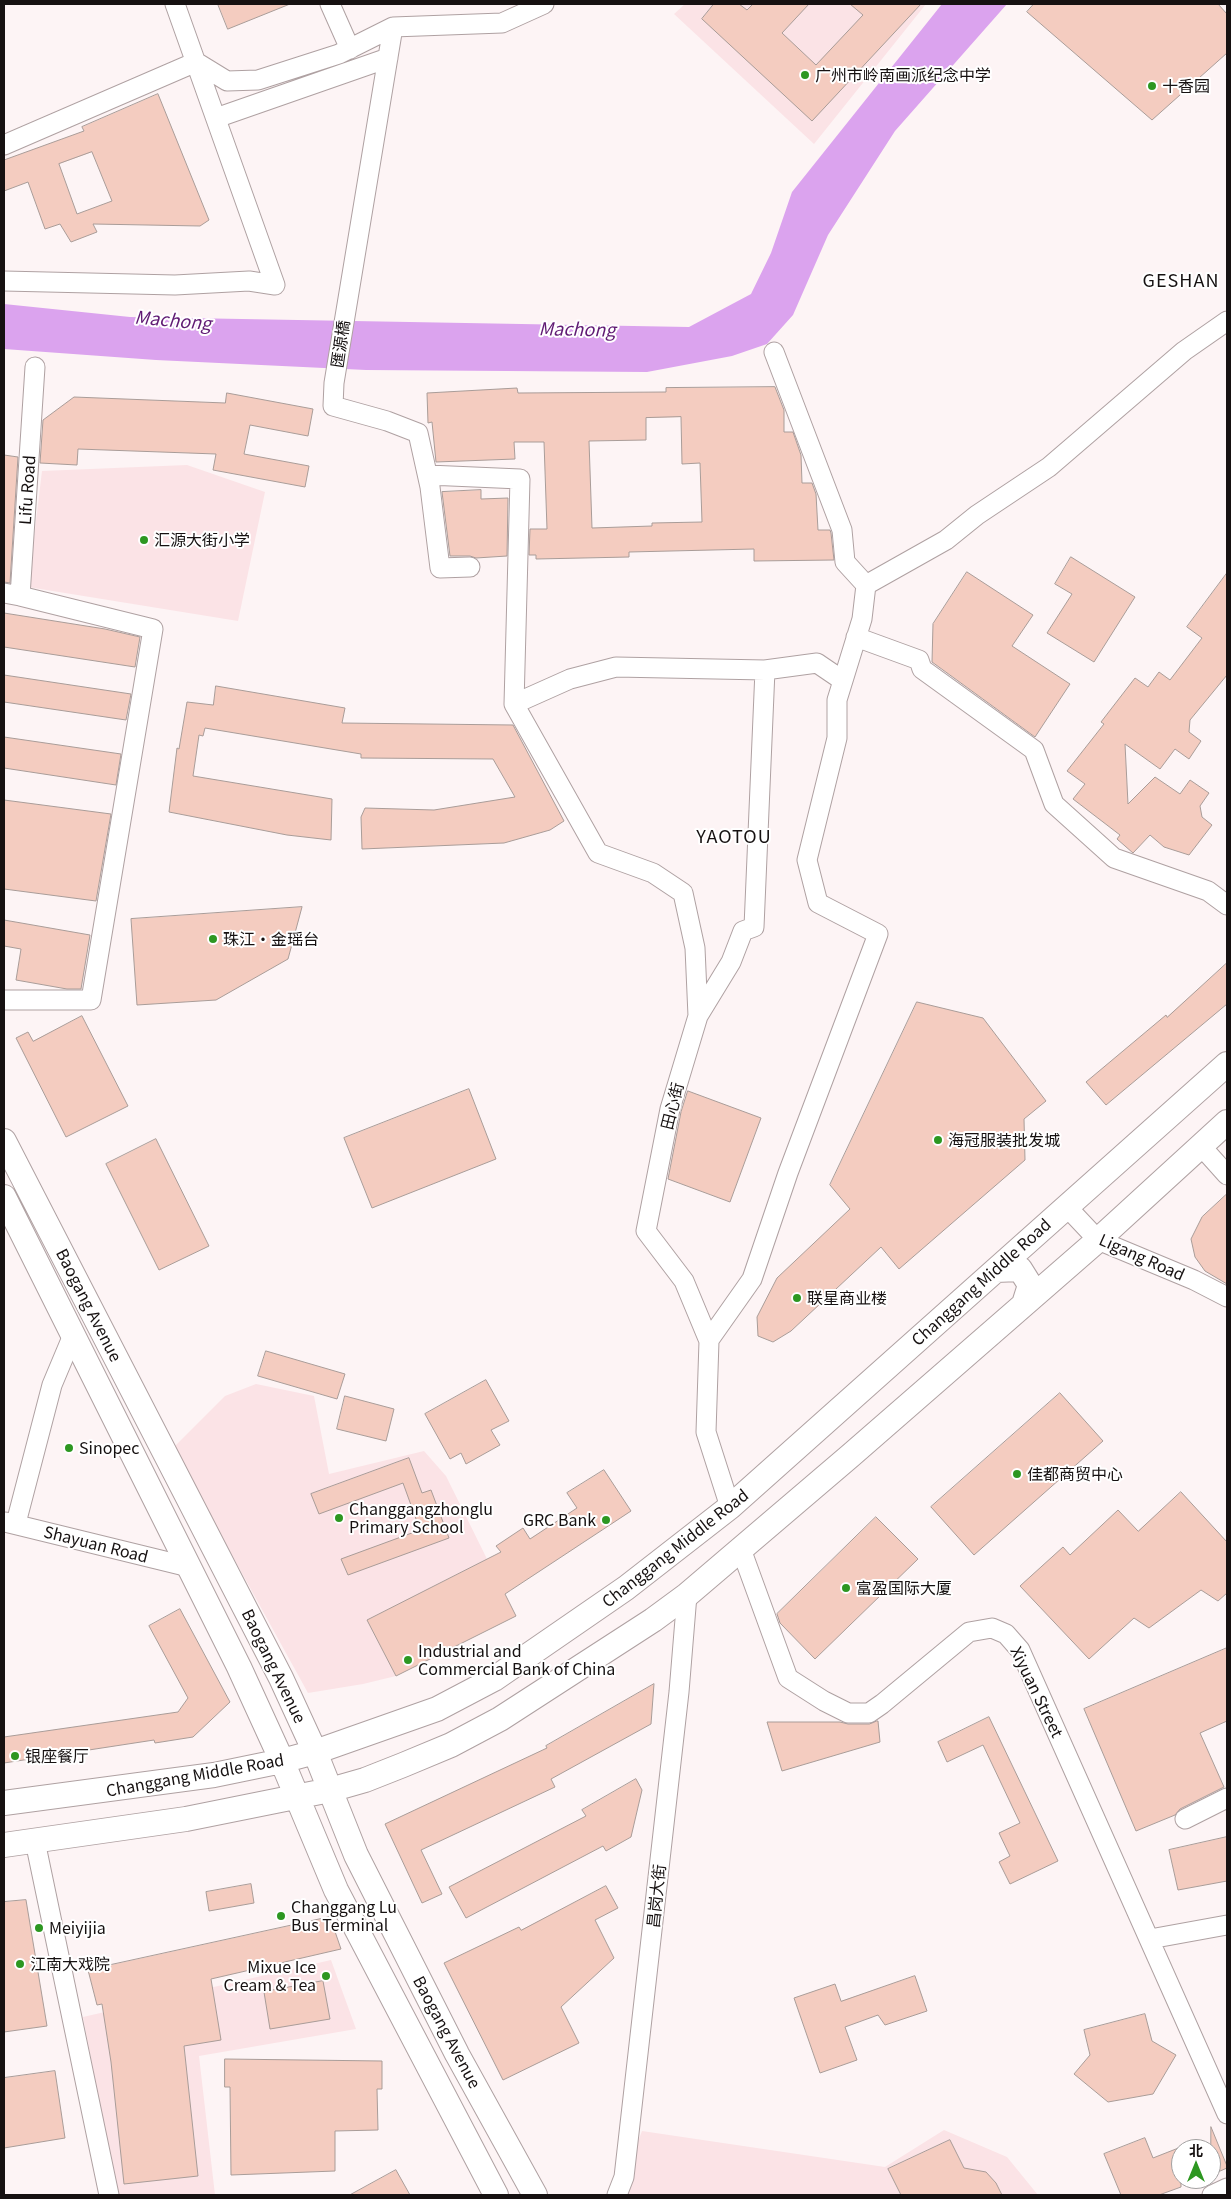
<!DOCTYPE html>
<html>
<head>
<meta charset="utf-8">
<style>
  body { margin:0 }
  #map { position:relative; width:1231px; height:2199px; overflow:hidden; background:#fdf4f5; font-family:Georgia,"Noto Sans SC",serif }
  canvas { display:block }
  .frame { position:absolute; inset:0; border:5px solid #161111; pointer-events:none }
  .north { position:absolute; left:1171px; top:2139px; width:50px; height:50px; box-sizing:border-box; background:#fff; border:1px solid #a2a0a0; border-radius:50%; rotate:0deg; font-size:14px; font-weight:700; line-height:20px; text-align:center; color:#161111 }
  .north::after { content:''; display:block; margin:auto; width:18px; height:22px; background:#2d9721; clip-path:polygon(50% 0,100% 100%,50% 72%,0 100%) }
</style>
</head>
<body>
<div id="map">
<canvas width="1231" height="2199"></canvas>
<div class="frame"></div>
<div class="north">北</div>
</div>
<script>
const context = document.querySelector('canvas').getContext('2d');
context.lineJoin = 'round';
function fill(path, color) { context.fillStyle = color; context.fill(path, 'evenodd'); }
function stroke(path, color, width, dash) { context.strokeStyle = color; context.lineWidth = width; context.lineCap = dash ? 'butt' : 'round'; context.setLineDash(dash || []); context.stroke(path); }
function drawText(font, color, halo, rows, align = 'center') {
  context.font = font + ' Georgia,"Noto Sans SC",serif'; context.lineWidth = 4; context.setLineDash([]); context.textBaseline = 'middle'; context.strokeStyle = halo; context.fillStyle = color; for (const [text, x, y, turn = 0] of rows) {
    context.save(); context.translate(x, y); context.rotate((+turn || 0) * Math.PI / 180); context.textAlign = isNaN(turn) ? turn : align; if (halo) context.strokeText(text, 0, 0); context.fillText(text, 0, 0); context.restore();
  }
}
fill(new Path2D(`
  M685,4H926L814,144L674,14Z
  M187,465L265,492L238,621L28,587L42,471Z
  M256,1384L314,1396L329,1474L424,1451L446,1476L487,1559L368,1620L396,1676L363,1684L308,1693L173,1448L225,1396Z
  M331,1960L356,2029L199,2056L215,2195H117L83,2017Z
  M944,2130L1007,2157L1038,2195H617L642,2131L885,2167Z`), '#fbe3e6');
fill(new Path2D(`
  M942,4H1007L895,131L828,235L793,315L767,344L732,356L647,372L366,370L156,360L4,349V304L130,317L689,327L751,294L771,253L792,192Z`), '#dba3ee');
const building = new Path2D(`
  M218,4H290L228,29Z
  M714,4H739L747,10L753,4H809L782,33L816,65L863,15L850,4H921L812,121L702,19Z
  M1034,4H1218L1227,14V53L1152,120L1027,12Z
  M158,94L209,220L200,226L93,224L97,232L71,242L60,224L45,229L28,182L4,191V160L84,131L82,127ZM92,152L112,201L77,214L59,164Z
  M775,387L784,410V432H793L801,455L802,483H812L816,494L818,530H830L831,533L834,560L754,561V549L629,552V557L536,559V555H529L530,529H547L544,442H514L515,459L436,462L432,422L428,423L427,393L517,388L518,393L666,392V388ZM681,417L682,464L700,463L702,522L652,523V526L592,528L589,441L646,440V418Z
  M227,393L313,409L308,436L250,425L244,454L309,466L305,487L213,470L216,454L78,449L77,465L40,463L43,420L74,397L225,403Z
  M4,455L18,457L10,583L4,582Z
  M481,490V499L508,498L507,556L476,558L470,556H450L442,492Z
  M1071,557L1135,597L1094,662L1047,633L1072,594L1055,584Z
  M967,572L1033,615L1012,646L1070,684L1035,737L932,662L933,624Z
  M1227,573V675L1190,720L1189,732L1201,741L1189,759L1175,749L1160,769L1125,744L1128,804L1155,777L1180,794L1190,780L1209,793L1200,806L1202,817L1212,825L1189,855L1164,847L1150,835L1133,853L1117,839L1120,835L1073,799L1085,784L1067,771L1104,724L1101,722L1135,678L1148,687L1159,672L1170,680L1202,638L1187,627Z
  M4,613L105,629L140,637L135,667L4,647Z
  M4,675L131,694L126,720L4,702Z
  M216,686L345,708L342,723L513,725L564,821L550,830L504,843L362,849L361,817L365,808L434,810L515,797L493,759L361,758V754L205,728L203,736L199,735L193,776L332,799L331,840L287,835L169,812L177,748L179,749L187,702L213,705Z
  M4,737L121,754L116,785L4,768Z
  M4,800L111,814L96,901L4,889Z
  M302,907L288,959L216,1000L137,1005L131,919Z
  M4,920L90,935L81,989H67L16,980L21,949L4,946Z
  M1227,963V1004L1106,1105L1086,1082L1166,1015L1167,1017Z
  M917,1002L983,1018L1046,1101L1024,1119L1025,1160L899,1269L881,1247L791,1331L773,1342L758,1336L757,1317L777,1278L850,1209L830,1185Z
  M82,1016L128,1106L66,1137L16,1038L28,1032L33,1041Z
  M469,1089L496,1159L372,1208L344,1138Z
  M688,1091L761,1118L730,1202L668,1179L681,1112Z
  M156,1139L209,1246L159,1270L106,1164Z
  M1227,1194V1284L1205,1271L1195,1257L1191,1239L1202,1217Z
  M266,1351L345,1374L337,1399L258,1376Z
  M486,1380L509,1421L491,1430L500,1445L466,1464L461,1453L450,1459L425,1414Z
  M1060,1393L1103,1441L974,1555L931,1507Z
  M345,1396L394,1409L386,1441L337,1429Z
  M409,1458L422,1493L431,1490L449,1538L348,1575L341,1559L420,1530L403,1483L319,1514L311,1494Z
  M604,1470L631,1511L505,1594L516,1616L396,1676L367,1620L501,1552L496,1546L523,1528L530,1539L577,1508L567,1493Z
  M1181,1492L1227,1542V1593L1218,1601L1201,1590L1149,1628L1134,1618L1089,1659L1020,1586L1063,1547L1070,1555L1118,1510L1138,1531Z
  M876,1517L918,1559L815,1659L780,1623L777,1614Z
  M180,1609L230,1702L193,1737L155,1743L154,1740L4,1763V1737L178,1712L188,1698L149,1626Z
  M1227,1648V1721L1200,1733L1224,1787L1180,1809L1175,1815L1136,1831L1084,1709Z
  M654,1684L651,1724L551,1779L555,1787L421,1850L442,1894L422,1903L385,1824L547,1748L546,1746Z
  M989,1717L1058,1861L1010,1884L999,1862L1010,1856L999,1833L1020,1823L983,1745L947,1762L938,1742Z
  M877,1721H878L880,1742L782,1771L767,1722H840L848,1724H869Z
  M636,1779L642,1790L631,1837L606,1851L603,1846L466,1918L449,1887L586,1816L582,1810Z
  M1227,1837V1881L1178,1890L1169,1850Z
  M251,1884L254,1903L209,1911L206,1892Z
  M606,1886L618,1908L595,1920L614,1958L561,2007L579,2043L503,2080L444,1963L519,1927L521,1930Z
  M26,1900L47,2026L4,2032V1902Z
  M330,1917L341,1949L211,1979L221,2040L184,2046L198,2176L124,2184L111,2062L102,2004L97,2005L88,1970Z
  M915,1976L927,2011L885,2025L878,2015L845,2027L857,2060L820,2073L794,1998L835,1984L841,2001Z
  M323,1981L330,2019L270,2029L264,1992Z
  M1145,2014L1152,2041L1176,2055L1153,2094L1108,2102L1074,2074L1090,2055L1084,2030Z
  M225,2059L382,2061V2089H377L378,2130L335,2131V2171L231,2175L230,2087H225Z
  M55,2071L65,2138L4,2148V2078Z
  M1211,2127L1227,2166V2168L1211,2175Z
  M1145,2138L1153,2158L1181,2147V2187L1159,2195H1121L1104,2154Z
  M950,2140L964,2168L986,2172L996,2183L1002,2195H901L888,2169Z
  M396,2170L410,2195H350Z`);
fill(building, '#f4ccc0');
stroke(building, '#a99c98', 1);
const minor = new Path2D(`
  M330,4L350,49
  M196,62L227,81L258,80L339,54L393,27
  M216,118L388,58
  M4,145L196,62
  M4,281L175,285L249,281L275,285L175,4
  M428,475L520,479L514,704L598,853L653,873L683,893L695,948L698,1016L670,1109L646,1231L684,1281L709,1341L706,1432L730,1507
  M470,567L440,568L430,487L418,433L387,421L333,406L334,383L393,27L502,23L544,4
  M866,585L946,540L977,515L1049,467L1184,351L1227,321
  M4,593L20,596L35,367
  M856,637L919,660L922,669L1034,750L1054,804L1114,858L1208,891L1227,905
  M514,704L570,679L616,667L765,670L817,663L842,680
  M4,1000H91L153,629L20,596
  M698,1016L731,962L743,931L754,927L765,670
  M1201,1146L1227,1175
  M1066,1206L1098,1240L1194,1280L1227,1297
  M709,1340L752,1279L788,1173L878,934L818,903L807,860L837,738V700L862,619L866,585L845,562L842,530L774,352
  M5,1522L189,1567
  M16,1523L52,1385L73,1335
  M741,1549L788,1678L824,1701L848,1713H869L882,1704L969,1632L992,1628L1006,1634L1020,1650L1227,2114
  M1185,1819L1227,1798
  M35,1841L109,2195
  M1150,1939L1227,1925
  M617,2195L624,2177L679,1692L687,1595
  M1212,2195L1227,2188`);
const major = new Path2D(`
  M4,1141L281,1678L315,1752L356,1855L457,2054L535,2195
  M4,1197L239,1667L282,1761L336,1890L496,2195
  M996,1270L1020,1269L1030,1285L1024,1304
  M4,1803L214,1775L282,1761L315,1752L437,1709L494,1679L626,1588L730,1507L1227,1064
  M4,1845L186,1819L330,1790L365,1780L403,1765L451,1745L500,1719L653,1620L687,1595L850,1456L1098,1240L1227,1122`);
stroke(minor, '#afa1a2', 21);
stroke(major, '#afa1a2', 26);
stroke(minor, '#fff', 19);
stroke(major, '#fff', 24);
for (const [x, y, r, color] of [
  [805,75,5,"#2d9721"],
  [1152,86,5,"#2d9721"],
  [144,540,5,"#2d9721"],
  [213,939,5,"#2d9721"],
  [938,1140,5,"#2d9721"],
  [797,1298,5,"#2d9721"],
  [69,1448,5,"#2d9721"],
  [1017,1474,5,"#2d9721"],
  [339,1518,5,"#2d9721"],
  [606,1520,5,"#2d9721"],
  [846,1588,5,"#2d9721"],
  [408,1660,5,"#2d9721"],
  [15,1756,5,"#2d9721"],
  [281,1916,5,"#2d9721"],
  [39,1928,5,"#2d9721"],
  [20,1964,5,"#2d9721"],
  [326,1976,5,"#2d9721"]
]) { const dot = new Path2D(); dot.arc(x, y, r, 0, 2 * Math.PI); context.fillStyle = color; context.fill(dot); stroke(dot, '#fff', 2); }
drawText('16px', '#161111', '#fff', [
  ["广州市岭南画派纪念中学",815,75],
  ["十香园",1162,86],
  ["汇源大街小学",154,540],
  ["珠江·金瑶台",223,939],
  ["海冠服装批发城",948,1140],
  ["联星商业楼",807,1298],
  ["Sinopec",79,1448],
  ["佳都商贸中心",1027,1474],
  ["Changgangzhonglu",349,1509],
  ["Primary School",349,1527],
  ["GRC Bank",596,1520,"right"],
  ["富盈国际大厦",856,1588],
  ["Industrial and",418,1651],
  ["Commercial Bank of China",418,1669],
  ["银座餐厅",25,1756],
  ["Changgang Lu",291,1907],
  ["Bus Terminal",291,1925],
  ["Meiyijia",49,1928],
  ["江南大戏院",30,1964],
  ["Mixue Ice",316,1967,"right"],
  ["Cream & Tea",316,1985,"right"]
], 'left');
drawText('16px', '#161111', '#fff', [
  ["匯源橋",340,344,-82],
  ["Lifu Road",27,490,-86],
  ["田心街",672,1106,-76],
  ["Ligang Road",1142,1257,24],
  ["Changgang Middle Road",981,1282,-42],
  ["Baogang Avenue",89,1305,63],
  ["Shayuan Road",96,1544,14],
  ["Changgang Middle Road",675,1548,-38],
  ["Baogang Avenue",274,1666,64],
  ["Xiyuan Street",1037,1692,64],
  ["Changgang Middle Road",195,1775,-10],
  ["昌岗大街",656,1896,-84],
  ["Baogang Avenue",447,2032,62]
]);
context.letterSpacing = '1px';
drawText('18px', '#161111', '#fff', [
  ["GESHAN",1181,280],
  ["YAOTOU",734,836]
]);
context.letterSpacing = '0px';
drawText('italic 18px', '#601b74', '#fff', [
  ["Machong",173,320,5],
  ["Machong",577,329,1]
]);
</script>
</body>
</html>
